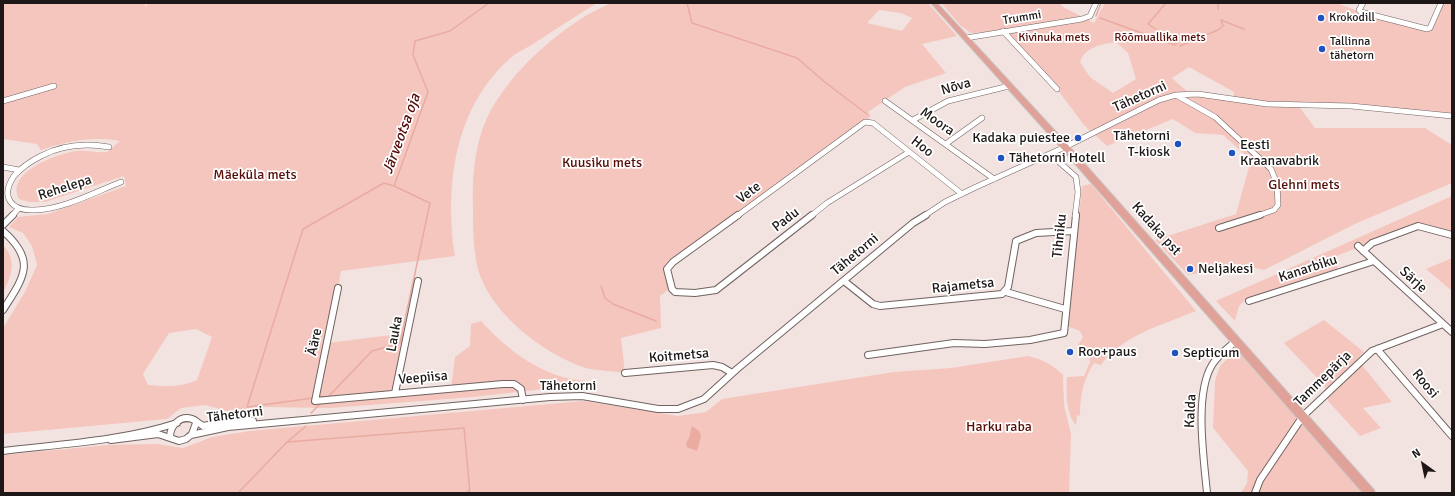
<!DOCTYPE html>
<html>
<head>
<meta charset="utf-8">
<style>
  body { margin:0 }
  #map { position:relative; width:1455px; height:496px; overflow:hidden; background:#f3e3e0; font-family:Signika,sans-serif }
  canvas { display:block }
  .frame { position:absolute; inset:0; border:4px solid #1d1817; pointer-events:none }
  .north { position:absolute; left:1403px; top:444px; width:40px; height:40px; -webkit-text-stroke:3px #fff; paint-order:stroke; rotate:327deg; font-size:11px; font-weight:700; line-height:16px; text-align:center; color:#1d1817 }
  .north::after { content:''; display:block; margin:auto; width:14px; height:18px; background:#1d1817; clip-path:polygon(50% 0,100% 100%,50% 72%,0 100%) }
</style>
</head>
<body>
<div id="map">
<canvas width="1455" height="496"></canvas>
<div class="frame"></div>
<div class="north">N</div>
</div>
<script>
const context = document.querySelector('canvas').getContext('2d');
context.lineJoin = 'round';
function fill(path, color) { context.fillStyle = color; context.fill(path, 'evenodd'); }
function stroke(path, color, width, dash) { context.strokeStyle = color; context.lineWidth = width; context.lineCap = dash ? 'butt' : 'round'; context.setLineDash(dash || []); context.stroke(path); }
function drawText(font, color, halo, rows, align = 'center') {
  context.font = font + ' Signika,sans-serif'; context.lineWidth = 3.5; context.setLineDash([]); context.textBaseline = 'middle'; context.strokeStyle = halo; context.fillStyle = color; for (const [text, x, y, turn = 0] of rows) {
    context.save(); context.translate(x, y); context.rotate((+turn || 0) * Math.PI / 180); context.textAlign = isNaN(turn) ? turn : align; if (halo) context.strokeText(text, 0, 0); context.fillText(text, 0, 0); context.restore();
  }
}
fill(new Path2D(`
  M3,3H145V7L148,3H597C575,17 554,30 533,44C527,48 520,51 514,55C455,104 444,184 455,256L341,271L328,343L407,333L395,393L451,388L455,357L470,346L471,324L481,321C508,351 545,379 587,381L583,387L571,386L473,397L331,408L264,407L226,411L206,405L181,408L167,419L3,434V328L25,292L37,265L32,246L23,233L9,227L18,217L48,214L126,186L124,176L45,202H29L19,199C5,173 57,153 77,151C87,150 97,153 107,152L120,141C92,136 67,141 41,150L37,144L3,139ZM196,329L212,337L197,380C182,387 164,387 148,385L143,374L169,333Z
  M611,3H928L957,36L922,44L946,73L905,87L868,112L871,116L863,123L670,265L672,287L660,296L661,328L621,338L625,373C613,371 598,371 586,368C547,356 496,317 481,278C473,259 473,227 473,206C472,174 475,139 491,110C514,70 549,39 587,15C594,11 603,7 611,3ZM879,10L901,13L912,18L902,31L867,23Z
  M941,3H1060L1063,7L1094,23L1105,3H1337L1363,13L1427,29L1441,3H1452V116L1351,106L1298,105L1315,128H1425L1452,145V183L1357,223L1264,270L1242,265L1188,275L1155,240L1236,214L1251,160L1223,135L1195,133L1173,119L1107,146L1084,125L1057,89L1003,31L971,33L961,26ZM1116,42L1128,53L1136,79L1113,93L1090,77L1080,62C1085,47 1102,44 1116,42ZM1189,67L1234,92L1233,99L1190,94L1172,78Z
  M1091,184L1196,311C1163,325 1122,335 1101,365L1094,363C1083,380 1080,396 1080,416L1077,415L1076,425C1066,414 1066,392 1067,377L1084,376L1090,362L1088,352L1080,348L1078,345L1083,337L1080,331L1067,326L1082,186Z
  M1452,196V239L1427,231L1415,223L1337,256V269L1246,299L1239,306L1235,321L1216,301Z
  M3,245C17,259 12,277 3,292Z
  M1452,258V291L1426,269Z
  M1324,320L1364,352L1357,359L1392,402L1363,408L1381,428L1360,436L1328,401L1325,386L1284,343Z
  M1233,353L1243,356L1338,465L1347,472L1365,493H1241L1247,483L1248,471L1213,428L1215,381L1220,366Z
  M1028,356C1043,360 1052,364 1063,375L1064,405L1071,434L1069,493H3V455L108,445L157,444L183,448L212,437L250,431L583,401L678,416L706,412L722,399L894,372L951,368Z`), '#f4c6be');
fill(new Path2D(`
  M692,426L699,431L701,436L697,451L687,447L686,443L689,438Z`), '#eaaba1');
stroke(new Path2D(`
  M687,3L692,23L797,58L826,83L867,114
  M1166,3L1148,24L1177,44
  M1218,3V9
  M1096,16L1101,3
  M1100,18L1175,45
  M1180,46L1218,30L1223,26L1221,20L1244,29
  M601,286L605,298L613,304L656,321
  M320,396L324,397
  M328,397L372,351L400,343L430,203L394,186L428,92L413,55L415,41L450,31L489,3
  M313,398L247,407L303,229L384,183L394,186
  M311,413L321,403
  M287,442L464,428L470,493
  M238,493L287,442L306,426
  M466,493L469,490`), '#eaaba1', 1.5);
const minorFar1 = new Path2D(`
  M1363,3L1359,10L1361,12L1427,29L1430,28L1441,3
  M1003,31L1057,89
  M966,38L1082,19L1090,16L1096,3
  M1176,95L1215,117L1271,169L1277,184L1278,205L1274,210L1257,216
  M3,101L54,86
  M885,101L994,179
  M913,120L948,101L1009,86
  M947,143L982,118
  M109,147C85,143 62,145 41,156C31,161 21,168 14,176C0,197 11,211 34,210C64,209 93,193 121,182
  M1050,154L1076,177L1078,192L1075,216
  M3,167L19,170
  M12,216L18,209
  M737,216L865,122L873,123L962,194
  M811,216L827,203L909,152
  M924,216L945,202L976,187L1065,147L1159,100L1176,95L1198,94L1267,104L1351,106L1452,116`);
const minor = new Path2D(`
  M738,215L673,262L667,269L672,289L675,292L695,293L716,290L812,215
  M3,225L13,215
  M1219,228L1260,215
  M3,231C37,261 24,277 3,310
  M1358,246L1452,332
  M1363,251L1372,243L1418,226L1452,235
  M844,281L873,304L880,306L1002,294L1008,287L1016,241L1036,233L1073,231
  M338,288L315,401L503,384H514L521,389L523,400
  M1006,292L1065,309
  M1249,301L1374,261
  M1377,349L1452,436
  M868,355L954,343L985,344L1030,340L1064,333L1076,215
  M625,373L713,365L722,367L732,373
  M395,393L418,281
  M191,435L228,427L550,397L582,396L658,409H678L704,399L737,369L913,223L926,215
  M170,437C170,426 180,415 192,419C196,420 199,424 203,426L231,421H253
  M111,440L158,434L179,441L186,439L192,434L196,423
  M3,451C61,444 121,441 177,423
  M1207,493C1204,459 1194,395 1212,365C1218,355 1228,348 1236,341
  M1255,493L1260,480L1303,416L1372,351L1443,324`);
const major = new Path2D(`
  M931,3H937L1068,145L1374,490L1375,493H1363L1062,149Z`);
stroke(minorFar1, '#706361', 6);
stroke(minor, '#706361', 8);
stroke(major, '#c9c8c7', 2);
stroke(minorFar1, '#fff', 5);
stroke(minor, '#fff', 6);
fill(major, '#e0a198');
for (const [x, y, r, color] of [
  [1321,18,4,"#2053c0"],
  [1322,49,4,"#2053c0"],
  [1078,138,4,"#2053c0"],
  [1178,144,4,"#2053c0"],
  [1232,153,4,"#2053c0"],
  [1001,158,4,"#2053c0"],
  [1190,269,4,"#2053c0"],
  [1070,352,4,"#2053c0"],
  [1175,353,4,"#2053c0"]
]) { const dot = new Path2D(); dot.arc(x, y, r, 0, 2 * Math.PI); context.fillStyle = color; context.fill(dot); stroke(dot, '#fff', 1.5); }
drawText('12px', '#1d1817', '#fff', [
  ["Trummi",1022,18,-9]
]);
drawText('12px', '#1d1817', '#fff', [
  ["Krokodill",1329,18],
  ["Tallinna",1330,42],
  ["tähetorn",1330,56]
], 'left');
drawText('12px', '#570e08', '#fff', [
  ["Kivinuka mets",1054,38],
  ["Rõõmuallika mets",1160,38]
]);
drawText('14px', '#1d1817', '#fff', [
  ["Nõva",956,87,-16],
  ["Tähetorni",1140,97,-24],
  ["Moora",937,122,35],
  ["Hoo",922,147,38],
  ["Rehelepa",65,188,-18],
  ["Vete",749,193,-37],
  ["Padu",786,220,-38],
  ["Kadaka pst",1156,229,48],
  ["Tihniku",1060,236,-84],
  ["Tähetorni",855,255,-40],
  ["Kanarbiku",1308,269,-18],
  ["Särje",1413,280,42],
  ["Rajametsa",963,286,-6],
  ["Lauka",395,334,-79],
  ["Ääre",315,342,-78],
  ["Koitmetsa",679,356,-5],
  ["Veepiisa",423,378,-5],
  ["Tammepärja",1323,379,-44],
  ["Roosi",1425,384,50],
  ["Tähetorni",568,386],
  ["Kalda",1191,411,-87],
  ["Tähetorni",235,415,-7]
]);
drawText('14px', '#1d1817', '#fff', [
  ["Tähetorni",1170,136,"right"],
  ["T-kiosk",1170,152,"right"],
  ["Kadaka puiestee",1070,138,"right"],
  ["Eesti",1240,145],
  ["Kraanavabrik",1240,161],
  ["Tähetorni Hotell",1009,158],
  ["Neljakesi",1198,269],
  ["Roo+paus",1078,352],
  ["Septicum",1183,353]
], 'left');
drawText('14px', '#570e08', '#fff', [
  ["Kuusiku mets",602,163],
  ["Mäeküla mets",255,175],
  ["Glehni mets",1304,185],
  ["Harku raba",999,427]
]);
drawText('italic 15px', '#530905', '#fff', [
  ["Järveotsa oja",402,134,-70]
]);
</script>
</body>
</html>
